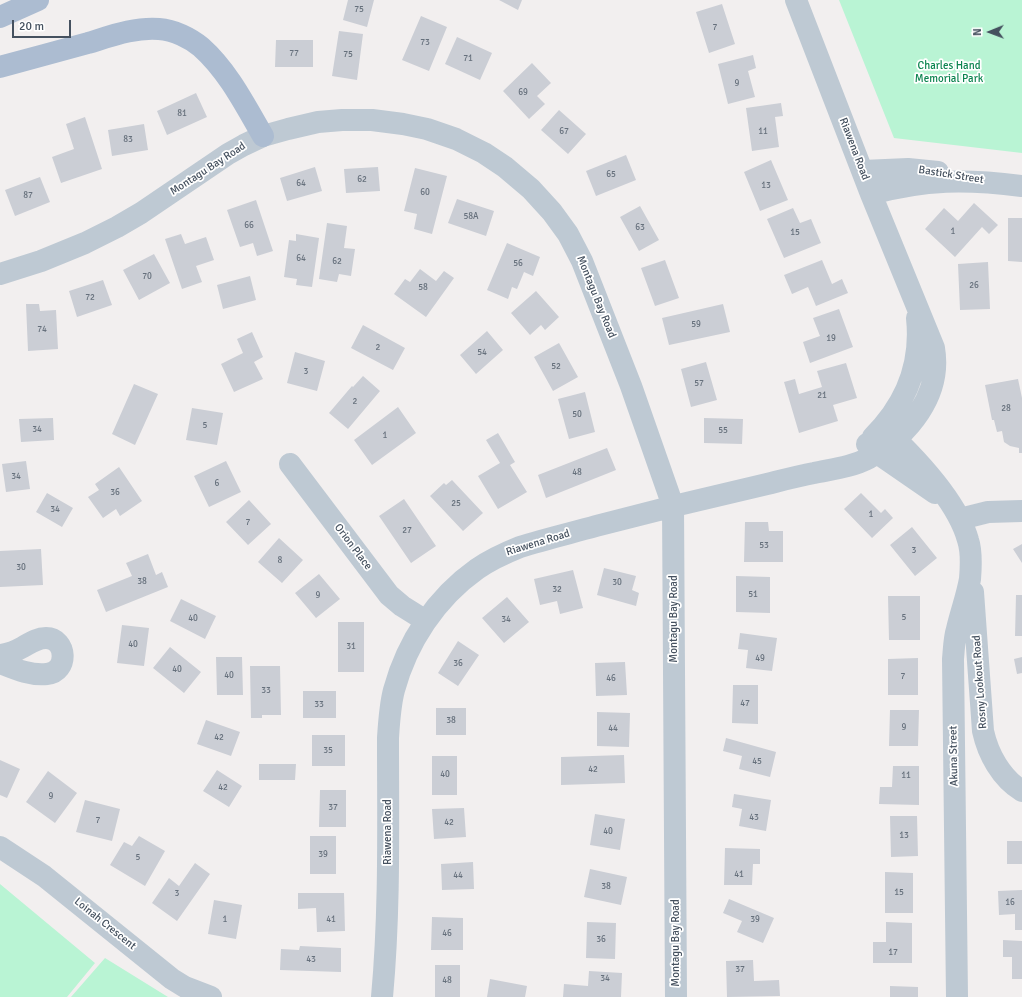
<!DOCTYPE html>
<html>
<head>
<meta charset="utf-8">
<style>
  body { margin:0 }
  #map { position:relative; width:1022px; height:997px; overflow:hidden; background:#f2efef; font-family:Signika,sans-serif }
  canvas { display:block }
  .north { position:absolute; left:970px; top:12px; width:40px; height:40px; -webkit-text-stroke:3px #fff; paint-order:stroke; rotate:269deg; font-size:11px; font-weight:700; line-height:16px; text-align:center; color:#45515f }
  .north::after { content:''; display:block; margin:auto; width:14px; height:18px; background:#45515f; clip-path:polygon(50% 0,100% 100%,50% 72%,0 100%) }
  .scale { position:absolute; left:12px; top:20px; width:59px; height:18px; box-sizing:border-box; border:2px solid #45515f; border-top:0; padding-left:5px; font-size:12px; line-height:14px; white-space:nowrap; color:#45515f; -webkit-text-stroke:3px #fff; paint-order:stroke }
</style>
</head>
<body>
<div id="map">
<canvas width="1022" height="997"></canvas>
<div class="north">N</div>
<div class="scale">20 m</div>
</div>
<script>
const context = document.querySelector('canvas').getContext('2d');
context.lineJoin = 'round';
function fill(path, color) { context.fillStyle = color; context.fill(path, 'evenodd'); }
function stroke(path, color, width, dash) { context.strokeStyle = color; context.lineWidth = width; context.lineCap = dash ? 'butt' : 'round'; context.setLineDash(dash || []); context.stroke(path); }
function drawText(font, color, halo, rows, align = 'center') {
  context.font = font + ' Signika,sans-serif'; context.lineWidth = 3.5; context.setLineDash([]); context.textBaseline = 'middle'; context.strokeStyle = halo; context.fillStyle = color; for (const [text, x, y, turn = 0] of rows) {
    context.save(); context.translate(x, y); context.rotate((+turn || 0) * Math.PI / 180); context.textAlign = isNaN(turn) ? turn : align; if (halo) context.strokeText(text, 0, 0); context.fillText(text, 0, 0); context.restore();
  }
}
fill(new Path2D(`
  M839,0H1022V153L894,138Z
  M0,884L95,963L67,997H0Z
  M105,958L168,997H71Z`), '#b9f4d4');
fill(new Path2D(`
  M348,0H374L367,27L343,20Z
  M499,0H522L518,10Z
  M722,4L735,44L709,53L696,12Z
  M421,16L447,27L429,71L402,60Z
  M339,31L363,34L357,80L332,76Z
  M457,37L492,53L480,80L445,64Z
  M276,40H313V67H275Z
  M753,55L756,68L748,71L755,97L728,104L718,64Z
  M532,63L551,83L537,96L545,104L529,119L503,91Z
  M196,93L207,117L167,135L157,111Z
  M781,103L783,116L775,117L779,147L752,151L746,108Z
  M559,110L586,134L568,154L541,130Z
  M85,117L102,169L61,183L52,157L74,149L66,124Z
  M144,124L148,150L112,156L108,130Z
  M626,155L636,180L596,196L586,171Z
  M771,160L788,200L760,211L744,172Z
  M315,167L322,191L287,201L280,178Z
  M378,167L380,191L346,193L344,169Z
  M415,168L447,176L432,234L414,229L417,214L404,211Z
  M40,177L50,202L15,216L5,190Z
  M457,199L494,211L486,236L448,223Z
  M256,200L273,251L257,256L253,243L240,247L227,210Z
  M974,203L998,225L989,234L982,227L955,257L925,229L944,208L958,221Z
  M640,206L659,240L639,251L620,217Z
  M793,208L800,223L811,219L821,243L784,258L767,219Z
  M1008,218H1022V262L1008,261Z
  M327,223L347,226L344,248L355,249L351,276L339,274L337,282L319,279Z
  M181,234L185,244L206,237L214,260L196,266L202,282L182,289L165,239Z
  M296,234L319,238L312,287L296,285L297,279L284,277L289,240L296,241Z
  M507,243L540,257L533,276L524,272L517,289L512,287L508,299L487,290Z
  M154,254L170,283L139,300L123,270Z
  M665,260L679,298L655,306L641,268Z
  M822,260L832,284L842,279L848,293L816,306L808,287L792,294L784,275Z
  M988,262L990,309L960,310L958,264Z
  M420,269L436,281L444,271L454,278L426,317L394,294L405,279L410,282Z
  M250,276L256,300L223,309L217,285Z
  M103,280L112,305L77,317L69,291Z
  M536,291L559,317L545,330L541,325L530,335L511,313Z
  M26,304H39L40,311L56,310L58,349L28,351Z
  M723,304L730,332L669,345L662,318Z
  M839,309L853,347L810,363L803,342L820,336L813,318Z
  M363,325L405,348L393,370L351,348Z
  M487,331L503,350L476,374L460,355Z
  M252,332L263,357L254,362L263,379L234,392L221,364L243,353L237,339Z
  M559,343L578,377L553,391L534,357Z
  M295,352L325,361L317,391L287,383Z
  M706,362L717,400L691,407L681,369Z
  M846,363L857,398L833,405L838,421L799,433L784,382L795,379L799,394L822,387L817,371Z
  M363,376L380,391L348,429L329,413L352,386L353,387Z
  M1018,379L1022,398V453H1019V448L1010,446L1004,442L1002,431L997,432L994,420H992L985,385Z
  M134,384L158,394L135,445L112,434Z
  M585,392L595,432L569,439L558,399Z
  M398,407L416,433L372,465L354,440Z
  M192,408L223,413L217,445L186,440Z
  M53,418L54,440L21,442L19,419Z
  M704,418L743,419L742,444L704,443Z
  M498,433L515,462L510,465L527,492L498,509L478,476L500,463L486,440Z
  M607,448L616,470L546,498L538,475Z
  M26,461L30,489L6,492L2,464Z
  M226,461L241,492L209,507L194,476Z
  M119,467L142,501L120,516L116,509L103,518L88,497L99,490L95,484Z
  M452,480L483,513L463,531L430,496L444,483L446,485Z
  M47,493L73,508L62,527L36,512Z
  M861,493L881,513L885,509L893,518L872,538L844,509Z
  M404,499L436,546L411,563L379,516Z
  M249,500L271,524L248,545L226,522Z
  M745,522H768L769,531H783V562H744Z
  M912,527L937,558L915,576L890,545Z
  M279,538L303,560L282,583L258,562Z
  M1022,544V563L1013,549Z
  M41,549L43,585L0,587V551Z
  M148,554L156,575L162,572L168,587L106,612L97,590L132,576L126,563Z
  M604,568L636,576L632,590L639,593L636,606L597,595Z
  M573,570L583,608L560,614L557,601L540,605L534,579Z
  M319,574L340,599L316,618L295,593Z
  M736,576L770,577V613L736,612Z
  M1016,595H1022V636H1015Z
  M888,596H920V640H889Z
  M507,597L529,622L504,643L482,618Z
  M181,599L216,616L205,639L170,621Z
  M338,622H364V672H338Z
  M122,625L149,628L144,666L117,663Z
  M740,633L777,638L772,671L746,668L748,650L738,649Z
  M458,641L479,655L458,686L438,673Z
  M170,647L201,672L184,693L153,668Z
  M216,657H242L243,695H217Z
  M1022,657V673L1017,674L1014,659Z
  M918,658V695H888V659Z
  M625,662L627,695L596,696L595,663Z
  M250,666H280L281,715H262V718H251Z
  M733,685H758V724L732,723Z
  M303,691H336V718H303Z
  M436,708H466V735H436Z
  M890,710H919L918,746H889Z
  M597,712L630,713L629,747L597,746Z
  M206,720L240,732L231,756L197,744Z
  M312,735H345V766H312Z
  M726,738L776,752L770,777L739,769L742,756L723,751Z
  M624,755L625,783L561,785V757Z
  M432,756H457V795H432Z
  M0,760L20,769L7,798L0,795Z
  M259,764H296L295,780H259Z
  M893,766H919V805L879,804L880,787H892Z
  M217,770L242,786L229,807L203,791Z
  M48,771L77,793L55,823L26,802Z
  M320,790H346V827H319Z
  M734,794L771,800L766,831L739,826L742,809L732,807Z
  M85,800L120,809L112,841L76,832Z
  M464,808L466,837L434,839L432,809Z
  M595,814L625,819L620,850L590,845Z
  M890,816H917L918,856L891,857Z
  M139,836L165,851L145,886L110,865L124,842L132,846Z
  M310,836H336V874H310Z
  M1007,841H1022V864H1007Z
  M725,848L760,849V864H753L752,885H724Z
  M473,862L474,889L442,890L441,864Z
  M195,863L210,874L177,921L152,903L169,878L179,886Z
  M590,869L627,877L621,905L584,897Z
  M885,872L913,873V913H885Z
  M1022,890V930H1015V914L999,915L998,891Z
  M298,893H344L345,931L317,932L316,908L298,909Z
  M729,899L774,918L763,943L737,932L742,921L723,913Z
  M214,900L242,905L236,939L208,934Z
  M432,917L463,918V950H431Z
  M587,922L616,923L615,959L586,958Z
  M886,922L912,923V963H873V942H886Z
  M1003,940L1022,941V979H1012V957H1003Z
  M300,946L341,948V972L280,970L281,949L299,950Z
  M753,960L754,981L779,980L780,996L727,997L726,961Z
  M435,965H460V997H435Z
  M589,971L622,973L621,997H563L564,984L588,986Z
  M490,979L527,986L525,997H487Z
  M890,986L918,987V997H890Z`), '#cbced5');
stroke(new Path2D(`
  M863,171L908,169L938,172
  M871,194C926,179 966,179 1022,186
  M0,274L41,261L85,243L117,227L141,213L228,154L244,145L263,136L288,129L318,122L342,120H372L403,124L427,129L456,139L484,153L505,167L531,189L552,212L568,234L582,261L631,386L673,506L676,997
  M883,427C913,455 957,500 968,540C972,552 971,567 970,579C967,596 961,612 957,629C954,639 954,649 953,659L957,997
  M873,437C906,404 922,365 917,318
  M867,444L877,453L935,493
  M290,464L389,595L402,606L426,621
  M960,519L988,512L1022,511
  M973,592L983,731C988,754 1001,778 1022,791
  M0,655C8,654 16,651 23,647C30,643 37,638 46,638C67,638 69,672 47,674C31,676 15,669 0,663
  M0,847L44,876L172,979L185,987L211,997
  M382,997C390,911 388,824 388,738C389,722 390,705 394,690C407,642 436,598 477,569C490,560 505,553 520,547C545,539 571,533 596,526C653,511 710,497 767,484C783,480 798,476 814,473C833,469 852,467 869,458C909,435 942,395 934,348L871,194L796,0`), '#bec9d3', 22);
stroke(new Path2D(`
  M0,17L38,0
  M0,67C29,59 59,51 88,43C111,36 135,27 159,29C174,30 190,38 201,47C228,71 245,105 263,136`), '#acbcd1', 22);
drawText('9px', '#66707c', null, [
  ["75",359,10],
  ["7",715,28],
  ["73",425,43],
  ["77",294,54],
  ["75",348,55],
  ["71",468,59],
  ["9",737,84],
  ["69",523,93],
  ["81",182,114],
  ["67",564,132],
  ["11",763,132],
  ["83",128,140],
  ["65",611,175],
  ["62",362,180],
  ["64",301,184],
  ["13",766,186],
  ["60",425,193],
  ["87",28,196],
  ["58A",471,217],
  ["66",249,226],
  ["63",640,228],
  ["1",953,232],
  ["15",795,233],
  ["64",301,259],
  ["62",337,262],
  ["56",518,264],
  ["70",147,277],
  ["26",974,286],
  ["58",423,288],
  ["72",90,298],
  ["59",696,325],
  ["74",42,330],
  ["19",831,339],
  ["2",378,348],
  ["54",482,353],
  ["52",556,367],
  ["3",306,372],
  ["57",699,384],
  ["21",822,396],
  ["2",355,402],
  ["28",1006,409],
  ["50",577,415],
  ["5",205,426],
  ["34",37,430],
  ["55",723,431],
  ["1",385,436],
  ["48",577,473],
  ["34",16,477],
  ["6",217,484],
  ["36",115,493],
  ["25",456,504],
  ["34",55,510],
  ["1",871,515],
  ["7",248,523],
  ["27",407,531],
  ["53",764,546],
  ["3",914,551],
  ["8",280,561],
  ["30",21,568],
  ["38",142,582],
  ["30",617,583],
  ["32",557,590],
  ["51",753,595],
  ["9",318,596],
  ["5",904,618],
  ["40",193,619],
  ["34",506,620],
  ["40",133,645],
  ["31",351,647],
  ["49",760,659],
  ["36",458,664],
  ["40",177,670],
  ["40",229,676],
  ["7",903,677],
  ["46",611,679],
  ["33",266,691],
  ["47",745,704],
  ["33",319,705],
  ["38",451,721],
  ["9",904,728],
  ["44",613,729],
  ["42",219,738],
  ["35",328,751],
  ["45",757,762],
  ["42",593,770],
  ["40",445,775],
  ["11",906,776],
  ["42",223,788],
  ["9",51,797],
  ["37",333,808],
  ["43",754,818],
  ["7",98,821],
  ["42",449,823],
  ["40",608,832],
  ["13",904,836],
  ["39",323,855],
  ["5",138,858],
  ["41",739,875],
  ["44",458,876],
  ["38",606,887],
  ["15",899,893],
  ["3",177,894],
  ["16",1010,903],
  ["1",225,920],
  ["41",331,920],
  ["39",755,920],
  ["46",447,934],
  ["36",601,940],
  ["17",893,953],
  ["43",311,960],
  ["37",740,970],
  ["34",605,979],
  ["48",447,981]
]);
drawText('11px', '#0c8450', '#fff', [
  ["Charles Hand",949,66],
  ["Memorial Park",949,79]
]);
drawText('11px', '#45515f', '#fff', [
  ["Riawena Road",854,149,69],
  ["Montagu Bay Road",208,169,-33],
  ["Bastick Street",951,175,9],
  ["Montagu Bay Road",596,297,68],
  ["Riawena Road",538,543,-17],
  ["Orion Place",353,547,53],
  ["Montagu Bay Road",674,619,-90],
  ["Rosny Lookout Road",980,682,-94],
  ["Akuna Street",954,756,-91],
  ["Riawena Road",388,832,-90],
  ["Loinah Crescent",105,924,39],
  ["Montagu Bay Road",676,943,-90]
]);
</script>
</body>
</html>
